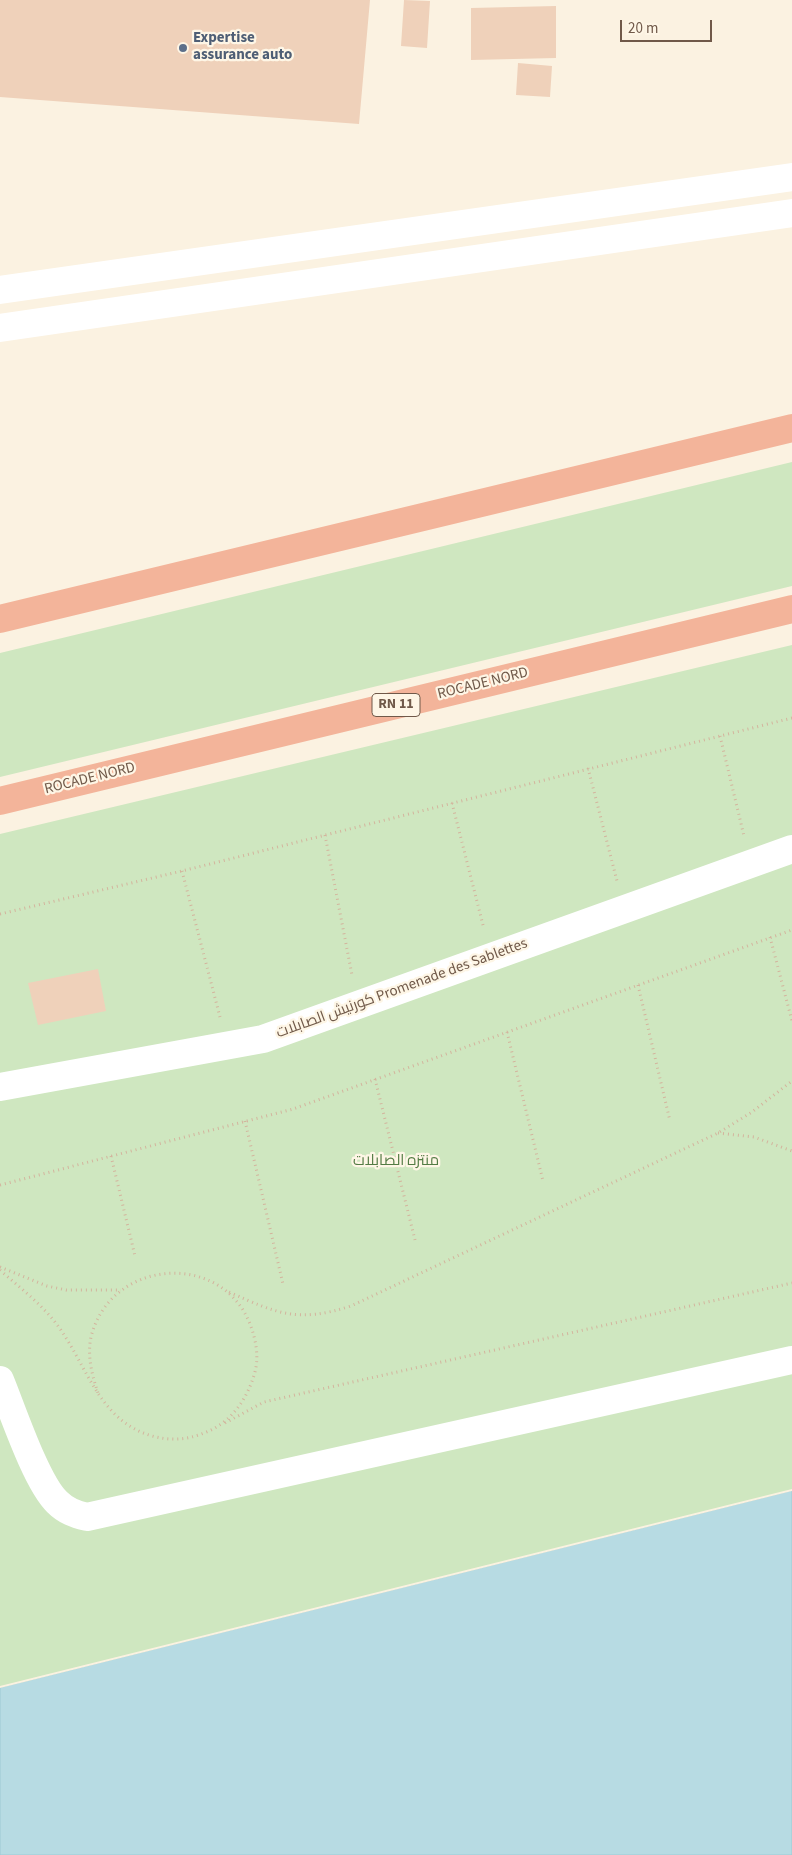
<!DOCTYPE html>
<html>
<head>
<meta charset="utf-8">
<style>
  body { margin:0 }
  #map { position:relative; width:792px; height:1855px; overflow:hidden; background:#fbf2e1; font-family:"Source Sans 3",sans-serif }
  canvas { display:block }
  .scale { position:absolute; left:620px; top:20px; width:92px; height:22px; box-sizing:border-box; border:2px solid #705949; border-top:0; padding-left:6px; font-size:15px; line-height:18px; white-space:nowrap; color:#705949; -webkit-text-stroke:4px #fef6e6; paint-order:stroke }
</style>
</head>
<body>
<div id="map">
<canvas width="792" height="1855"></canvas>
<div class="scale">20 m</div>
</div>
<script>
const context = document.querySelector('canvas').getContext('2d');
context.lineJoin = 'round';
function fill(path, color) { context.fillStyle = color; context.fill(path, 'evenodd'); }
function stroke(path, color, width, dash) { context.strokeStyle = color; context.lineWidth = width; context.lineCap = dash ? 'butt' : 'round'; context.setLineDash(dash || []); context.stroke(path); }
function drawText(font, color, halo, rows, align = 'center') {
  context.font = font + ' "Source Sans 3",Cairo,sans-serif'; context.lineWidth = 4.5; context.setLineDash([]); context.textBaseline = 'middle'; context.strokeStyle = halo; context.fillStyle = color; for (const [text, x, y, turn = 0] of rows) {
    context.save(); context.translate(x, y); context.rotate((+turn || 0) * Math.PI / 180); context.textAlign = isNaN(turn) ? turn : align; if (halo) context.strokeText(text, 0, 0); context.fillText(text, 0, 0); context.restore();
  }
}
fill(new Path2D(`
  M792,462V586L0,777V653Z
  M792,645V1491L0,1688V834Z`), '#cfe7c0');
const water = new Path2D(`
  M792,1491V1855H0V1688Z`);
fill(water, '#b7dbe3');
stroke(water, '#9dcad4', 1);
fill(new Path2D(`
  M792,1489V1491L0,1688V1686Z`), '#fbf2e1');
fill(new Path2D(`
  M0,0H370L359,124L0,97Z
  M404,0L430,1L427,48L401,46Z
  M556,6V58L471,60V8Z
  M518,63L552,66L550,97L516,95Z
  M98,969L106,1011L38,1025L28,983Z`), '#efd1ba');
stroke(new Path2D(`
  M720,736L744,836
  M588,768L617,881
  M452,803L484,929
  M325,835L352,975
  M182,871L220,1017
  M0,914L182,871L792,718
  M770,937L792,1021
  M638,985L670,1121
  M507,1032L543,1181
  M375,1079L415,1240
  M245,1121L283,1284
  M718,1133L754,1137L792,1151
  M111,1156L135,1256
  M0,1185L293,1109L792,930
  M0,1267L47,1286L66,1290H121
  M0,1270C19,1287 39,1302 55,1322C87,1363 97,1420 152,1436C170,1441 187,1440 204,1433C231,1423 247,1400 255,1372C259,1356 256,1340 250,1324C221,1250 110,1259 91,1337C87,1356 92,1375 98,1393
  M229,1292C278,1314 298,1323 351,1306L718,1133L752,1112L792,1081
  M225,1423L264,1402L792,1283`), '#d3b49d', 3, [1, 4]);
stroke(new Path2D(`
  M0,290L792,177
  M0,328L792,213
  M0,1087L263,1039L792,849
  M0,1380C12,1409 36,1482 57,1502C66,1511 75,1514 87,1517L792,1360`), '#fff', 28);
stroke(new Path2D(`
  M0,619L792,428
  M0,801L792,609`), '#f3b49a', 28);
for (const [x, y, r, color] of [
  [183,48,5,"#5c6f8a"]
]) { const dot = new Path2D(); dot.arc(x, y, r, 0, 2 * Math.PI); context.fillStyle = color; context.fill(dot); stroke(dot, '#fef6e6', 2); }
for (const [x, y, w] of [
  [396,705,48]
]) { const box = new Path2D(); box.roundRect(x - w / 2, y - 11.5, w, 23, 4); context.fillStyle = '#fef6e6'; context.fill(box); stroke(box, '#705949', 1); }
drawText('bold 14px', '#705949', null, [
  ["RN 11",396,705]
]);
drawText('bold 15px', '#4e5e75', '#fef6e6', [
  ["Expertise",193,39],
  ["assurance auto",193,56]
], 'left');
drawText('15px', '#705949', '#fef6e6', [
  ["ROCADE NORD",483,684,-14],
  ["ROCADE NORD",90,779,-14],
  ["كورنيش الصابلات Promenade des Sablettes",402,989,-20]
]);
drawText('15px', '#537b44', '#fef6e6', [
  ["منتزه الصابلات",396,1162]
]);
</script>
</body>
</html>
